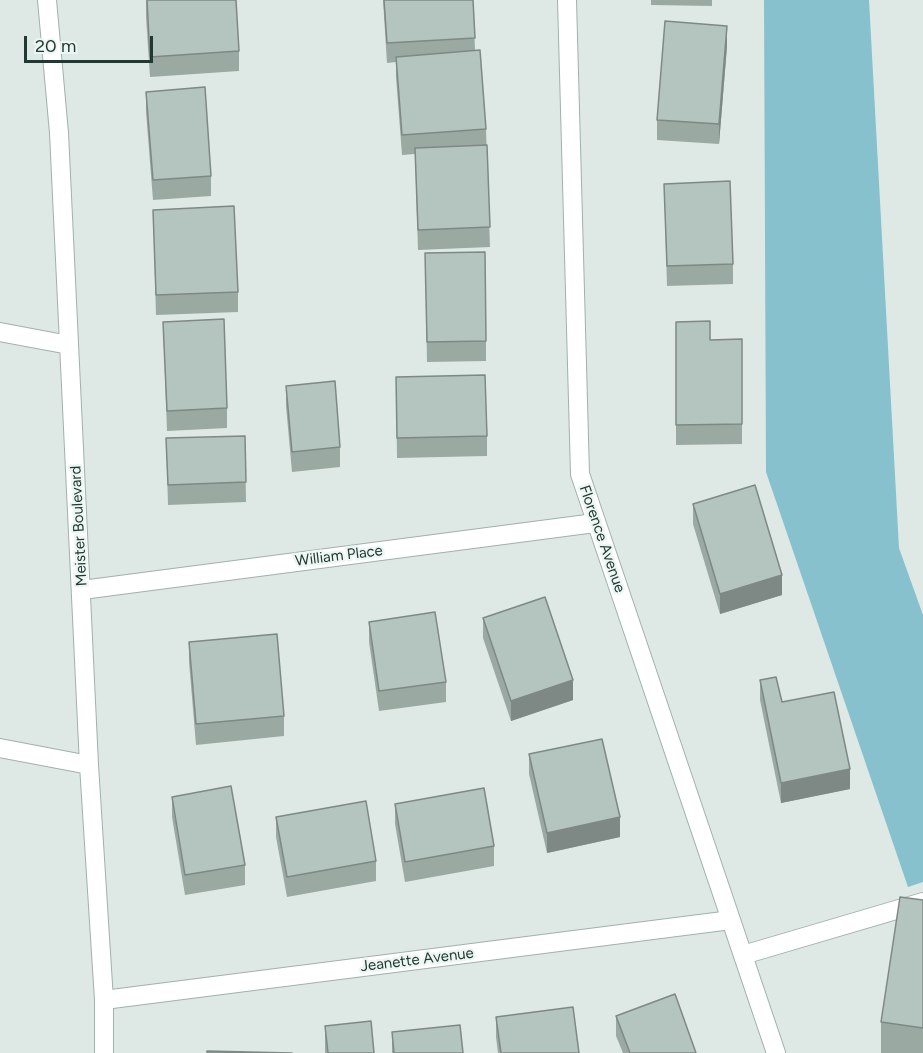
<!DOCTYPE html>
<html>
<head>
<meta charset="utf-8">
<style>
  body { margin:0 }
  #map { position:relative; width:923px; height:1053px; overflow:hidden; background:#dee9e5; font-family:Figtree,sans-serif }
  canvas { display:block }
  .scale { position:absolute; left:24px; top:36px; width:129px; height:27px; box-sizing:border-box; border:3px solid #203933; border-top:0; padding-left:8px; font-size:18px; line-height:21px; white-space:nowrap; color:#203933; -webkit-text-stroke:4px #eef6f3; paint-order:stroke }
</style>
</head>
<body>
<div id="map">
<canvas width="923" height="1053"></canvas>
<div class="scale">20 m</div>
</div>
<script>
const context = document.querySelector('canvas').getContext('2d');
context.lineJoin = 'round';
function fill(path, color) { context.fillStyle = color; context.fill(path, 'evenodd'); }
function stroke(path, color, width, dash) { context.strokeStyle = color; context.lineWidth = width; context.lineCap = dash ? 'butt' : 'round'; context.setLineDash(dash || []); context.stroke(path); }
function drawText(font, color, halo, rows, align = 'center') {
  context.font = font + ' Figtree,sans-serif'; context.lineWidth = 5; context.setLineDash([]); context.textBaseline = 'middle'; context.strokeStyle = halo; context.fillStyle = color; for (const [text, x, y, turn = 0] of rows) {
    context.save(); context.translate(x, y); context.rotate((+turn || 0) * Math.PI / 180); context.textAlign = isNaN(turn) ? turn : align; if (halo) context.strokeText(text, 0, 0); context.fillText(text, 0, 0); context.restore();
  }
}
fill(new Path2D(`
  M764,0H869L899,548L923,615V882L908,887L766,472Z`), '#87c1ce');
const service = new Path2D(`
  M743,955L923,902`);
const minor = new Path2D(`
  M47,0L59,133L89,765L104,1000V1053
  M567,0L580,474L776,1053
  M0,332L69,345
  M82,590L595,523
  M0,748L89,765
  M104,1000L731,920`);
stroke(service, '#a1b1ac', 20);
stroke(minor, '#a1b1ac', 20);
stroke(service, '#fff', 18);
stroke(minor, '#fff', 18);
fill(new Path2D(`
  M146,0L239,51V71L150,77L146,17Z
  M383,0H473L475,50L486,129L490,247L418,250L415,154L402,155L396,77V62L387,63Z
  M651,0H712V6L651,5Z
  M727,46L719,144L657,140V120Z
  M146,92L211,176V196L153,200L146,112Z
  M664,184L733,264V284L667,286Z
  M153,210L238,292V312L156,315Z
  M425,253L486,341V361L427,362Z
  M163,322L227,408V428L167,431Z
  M676,322L710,340L742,339V444L676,445Z
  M396,377L487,436V456L397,458Z
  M286,386L340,447V467L292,472L286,406Z
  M245,436L246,502L168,505L166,438Z
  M693,504L782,595L720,614L693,524Z
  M483,618L573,700L511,721L483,638Z
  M369,622L446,682V702L379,711L369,642Z
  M189,642L284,716V736L196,745L189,662Z
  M760,680L782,702L850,789L781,803L760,700Z
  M529,754L620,837L547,853L529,774Z
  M172,797L245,865V885L185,895L172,817Z
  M395,804L494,846V866L405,882L395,824Z
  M276,817L376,861V881L287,897L276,837Z
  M923,900V1053H881V1022Z
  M616,1016L696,1053H623L616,1036Z
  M496,1017L579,1053H498L496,1037Z
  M325,1026L374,1053H325Z
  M392,1032L463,1053H392Z`), '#9ba9a3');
fill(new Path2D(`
  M727,26V46L719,144V124Z
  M782,575V595L720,614V594Z
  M573,680V700L511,721V701Z
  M850,769V789L781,803V783Z
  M620,817V837L547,853V833Z`), '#7e8985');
const building = new Path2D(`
  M147,0H236L239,51L150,57Z
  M384,0H473L475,38L387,43Z
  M665,21L727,26L719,124L657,120Z
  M480,50L486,129L402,135L396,57Z
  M205,87L211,176L153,180L146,92Z
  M487,145L490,227L418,230L415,148Z
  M730,181L733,264L667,266L664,184Z
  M234,206L238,292L156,295L153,210Z
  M485,252L486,341L427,342L425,253Z
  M224,319L227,408L167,411L163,322Z
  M710,321V340L742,339V424L676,425V322Z
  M485,375L487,436L397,438L396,377Z
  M335,381L340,447L292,452L286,386Z
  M245,436L246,482L168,485L166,438Z
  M755,485L782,575L720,594L693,504Z
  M545,597L573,680L511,701L483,618Z
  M435,612L446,682L379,691L369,622Z
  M277,634L284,716L196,724L189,642Z
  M776,677L782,702L834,692L850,769L781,783L760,680Z
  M602,739L620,817L547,833L529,754Z
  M231,786L245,865L185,875L172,797Z
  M484,788L494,846L405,862L395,804Z
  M366,801L376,861L287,877L276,817Z
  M900,897L923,900V1028L881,1022Z
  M675,994L696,1053H630L616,1016Z
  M573,1007L579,1053H501L496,1017Z
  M371,1021L374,1053H328L325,1026Z
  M460,1025L463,1053H394L392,1032Z
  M207,1051L292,1053H207Z`);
fill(building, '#b4c4be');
stroke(building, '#7e8985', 1.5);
drawText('15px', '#203933', '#eef6f3', [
  ["Meister Boulevard",79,526,-93],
  ["Florence Avenue",602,539,71],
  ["William Place",339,556,-7],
  ["Jeanette Avenue",417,960,-7]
]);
</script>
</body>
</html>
